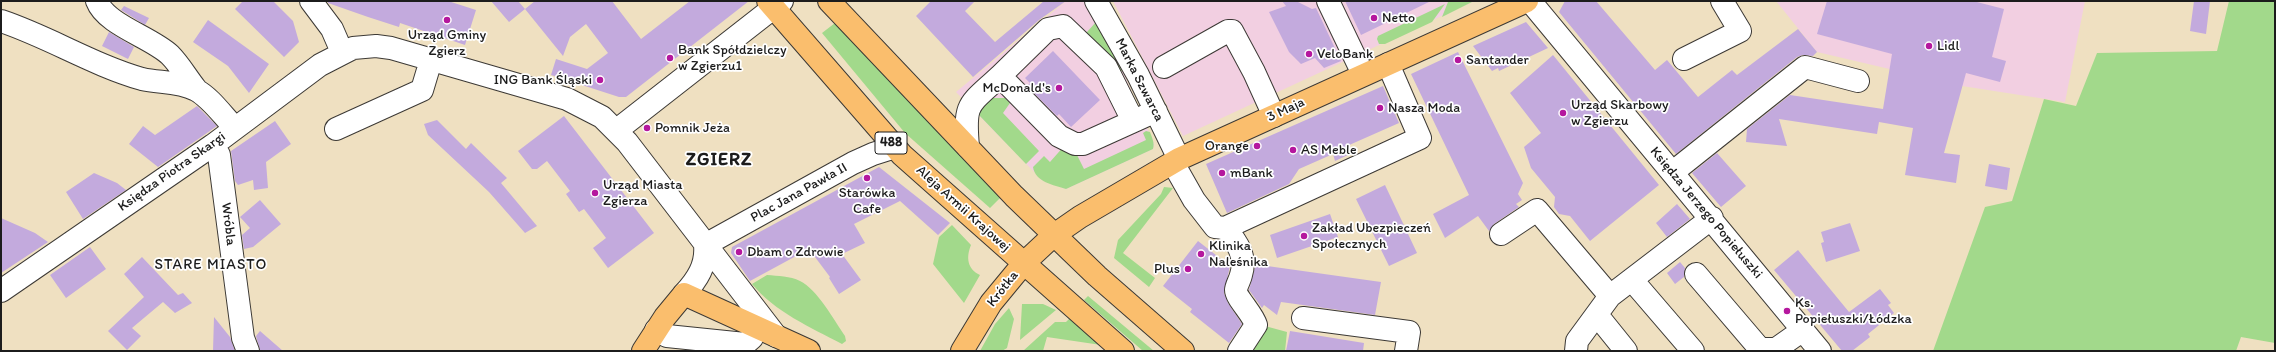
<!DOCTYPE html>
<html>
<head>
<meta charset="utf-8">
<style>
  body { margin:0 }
  #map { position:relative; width:2276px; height:352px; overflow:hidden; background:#efe0c1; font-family:Itim,sans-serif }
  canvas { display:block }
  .frame { position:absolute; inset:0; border:2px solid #1c1c1c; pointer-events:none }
</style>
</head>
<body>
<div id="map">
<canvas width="2276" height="352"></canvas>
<div class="frame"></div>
</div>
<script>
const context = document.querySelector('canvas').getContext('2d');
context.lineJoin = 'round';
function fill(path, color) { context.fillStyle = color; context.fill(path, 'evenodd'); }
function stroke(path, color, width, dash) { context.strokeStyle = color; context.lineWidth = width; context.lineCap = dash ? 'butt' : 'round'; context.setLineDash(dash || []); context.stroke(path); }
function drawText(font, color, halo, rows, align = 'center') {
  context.font = font + ' Itim,sans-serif'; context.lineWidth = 3.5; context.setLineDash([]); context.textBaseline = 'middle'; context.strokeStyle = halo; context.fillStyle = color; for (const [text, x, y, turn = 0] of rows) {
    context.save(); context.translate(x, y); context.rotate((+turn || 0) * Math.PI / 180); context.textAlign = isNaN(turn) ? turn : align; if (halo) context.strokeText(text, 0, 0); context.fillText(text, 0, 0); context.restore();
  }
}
fill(new Path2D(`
  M1066,1H1084L1124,74L1154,144L1153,149L1066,189L1042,180L956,92Z
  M1113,1H1474L1183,136Z
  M1776,1H2085L2065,102L1962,86L1817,52Z`), '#f2cfe1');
fill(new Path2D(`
  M1451,1H1474L1442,17L1448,2Z
  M2229,1H2275V343L2241,337L2236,351H1933L1985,207L2012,201L2044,99L2076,106L2097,53L2217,51Z
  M1445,4L1432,22L1385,44H1379L1377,39L1378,36Z
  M1096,22L1122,71L1117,73L1087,35V32Z
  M835,23L1001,197L990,208L905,133L822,33Z
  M991,98H1005L1010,103L1003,113L1039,151L1026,164L977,113L978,107Z
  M1146,131L1150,132C1152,138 1155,143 1153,149L1066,189C1054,185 1035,182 1033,167L1044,156L1050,162L1065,145L1074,149L1084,169L1146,140L1143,133Z
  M1164,187L1173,188L1123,253L1155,278L1149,287L1114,258L1118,240L1161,194Z
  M952,225L971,245C966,257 967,269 980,275L964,303L933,264L939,237Z
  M767,275C778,276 790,276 800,281C817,289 834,320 845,336L846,341L842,344C810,327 775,312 752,284Z
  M1088,296L1154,351H1143L1084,300Z
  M1022,304H1043L1056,310L1020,340Z
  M1009,308L1014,319L1007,348L1002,351H980L995,324Z
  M1070,318L1101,345L1047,337L1043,351H1023L1055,322H1066Z
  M1265,326L1287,332L1285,351H1249Z`), '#a2d98b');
fill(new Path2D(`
  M243,1H273L293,21L299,42L284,57L235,9Z
  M328,1H448L476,10L465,45L400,23L399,27L368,17L328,3Z
  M491,1H518L525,9L509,22Z
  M535,1H612L641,39L690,1H749L626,97H619L551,75L556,59L587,69L608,53L586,24L570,37L563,56L525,9Z
  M931,1H975L965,11L995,42L1044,1H1066L1039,20L973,77L916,16Z
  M1282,1H1296L1312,9L1316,8L1341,61L1324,68L1315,58L1301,64L1289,52L1269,12L1286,6Z
  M1345,1H1431L1361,35Z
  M1565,1H1596L1655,70L1667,60L1698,97L1732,70L1737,75L1798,29L1817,52L1813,56L1803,55L1797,57L1676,154L1559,12Z
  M1827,1H1973L2004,9L1992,57L2006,61L2000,82L1966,73L1944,153L1960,155L1956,183L1905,175L1913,128L1879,122L1877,134L1779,119L1787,146L1746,142L1747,129L1790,95L1883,109L1892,54L1817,34Z
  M2194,1H2210L2206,34L2190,31Z
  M124,6L149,18L145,25L121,10Z
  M208,20L269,64L249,93L228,66L193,42Z
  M1526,22L1548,48L1499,71L1498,68L1492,71L1473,46Z
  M109,32L134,47L128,59L102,46Z
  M1053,51L1100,100L1071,127L1059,114L1057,116L1027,86L1030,83L1025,78Z
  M1458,52L1523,183L1518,194L1522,200L1516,204L1519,207L1494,224L1489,231L1478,216L1445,238L1433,214L1469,195L1411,74Z
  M1553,55L1659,185L1590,241L1570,216L1559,214L1554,207L1555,197L1531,168L1524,147L1541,133L1510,93Z
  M1383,86L1399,123L1347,146L1350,154L1335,161L1333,154L1299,169L1289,184L1227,213L1206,164Z
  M197,106L217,126L158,167L129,144L143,126L155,135Z
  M564,116L654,233L608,268L593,248L606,238L584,209L579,212L566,194L570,191L547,161L537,169H532L518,151Z
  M437,120L466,149L471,143L507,178L501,183L537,226L525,233L489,192L428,135L424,124Z
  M275,121L291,144L266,162L268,188L254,190L253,180L238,185L235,181L231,151Z
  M1717,153L1746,186L1721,207L1692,173Z
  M1989,164L2010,168L2007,190L1985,186Z
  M879,167L950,223L938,235L900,201L854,224L865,243L842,254L861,280L839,294L829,278L830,277L809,249L750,281L731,253L732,247Z
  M94,173L117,183L126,190L83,219L66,192Z
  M1385,185L1417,253L1389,266L1356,199Z
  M260,200L281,224L253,247L244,249L242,235L250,228L240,217Z
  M1677,204L1690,219L1667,237L1656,223Z
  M1330,214L1338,237L1277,258L1270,235Z
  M1,218L35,233L48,242L1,273Z
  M1850,223L1860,251L1826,262L1821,243L1824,242L1821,232Z
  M1198,241L1230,266L1224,293L1228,303L1242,324L1229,343L1190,312L1192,309L1163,286Z
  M90,247L106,269L66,298L50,275Z
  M1798,250L1849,312L1880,289L1891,303L1888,305L1894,313L1868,334L1870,337L1852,351H1842L1774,270Z
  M142,257L178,295L183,293L192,303L175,313L163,302L132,328L141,336L127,350L108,331L144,297L124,274Z
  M1680,262L1685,268L1684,277L1675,284L1667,273Z
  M1260,265L1381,282L1375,315L1281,302L1277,315L1264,305L1262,308L1249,290L1255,267Z
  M214,317L230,337L235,351H213Z
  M260,331L283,351H260L256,336Z
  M1290,331L1364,343L1363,351H1286Z`), '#c3aadd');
const minor = new Path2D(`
  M97,1C106,25 151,37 170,55C180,65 187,78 196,89
  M311,1L332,29L342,52
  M1096,1L1138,75L1179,159
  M1328,1L1363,74
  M1530,1L1820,351
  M1,21C49,37 93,65 142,79C159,83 180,81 196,90C211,98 223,116 235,128
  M1684,59L1740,31L1722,1
  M1164,67L1228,31H1232L1254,72L1274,116
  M1133,121L1106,67L1063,26L1048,29L1000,76L1059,136L1075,144H1083L1156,111
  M336,129L422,90L431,60
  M617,130L782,1
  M213,145L219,155L243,338L248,351
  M968,147C964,102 968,106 1000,76
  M1173,163L1194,200L1215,227L1225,228L1420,138L1388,64
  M1673,172L1805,67L1858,81
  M1225,228C1237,242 1247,256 1241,275C1240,280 1236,286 1236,290C1236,298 1253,314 1256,325L1239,351
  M1501,234L1537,210L1610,296L1712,218
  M1696,274L1760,349H1776L1803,330
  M1632,280L1693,351
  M1,291L213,145L320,65L353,48L376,46L391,48L567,99L602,117L627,142L776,336
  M684,294C697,280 707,265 705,245L853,163L873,154L895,147
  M1597,315L1626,351
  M1303,318L1409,332L1406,351
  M656,330L667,336L745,344L752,338L756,327
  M1576,351L1577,341L1610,296`);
const major = new Path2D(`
  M768,1L902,155L1123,351
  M829,1L1014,196L1097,276L1183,351
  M643,351L665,317L684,294L809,351
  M962,351L991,303L1024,263L1054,235L1080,217L1179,159L1527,1`);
stroke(minor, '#3c3935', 24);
stroke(major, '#3c3935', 24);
stroke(minor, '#fff', 22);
stroke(major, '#fabe6d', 22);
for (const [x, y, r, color] of [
  [1374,18,4,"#b5179e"],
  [447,20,4,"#b5179e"],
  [1929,46,4,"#b5179e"],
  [1309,54,4,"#b5179e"],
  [670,58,4,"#b5179e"],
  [1458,60,4,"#b5179e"],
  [600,80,4,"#b5179e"],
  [1059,88,4,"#b5179e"],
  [1380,108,4,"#b5179e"],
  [1563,113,4,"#b5179e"],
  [647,128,4,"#b5179e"],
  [1257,146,4,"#b5179e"],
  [1293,150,4,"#b5179e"],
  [1222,173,4,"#b5179e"],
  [867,178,4,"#b5179e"],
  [595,193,4,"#b5179e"],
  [1304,236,4,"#b5179e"],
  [739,252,4,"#b5179e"],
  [1201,254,4,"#b5179e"],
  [1188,269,4,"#b5179e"],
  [1787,311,4,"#b5179e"]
]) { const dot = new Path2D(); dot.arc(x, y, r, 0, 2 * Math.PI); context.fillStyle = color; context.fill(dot); stroke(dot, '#fff', 1.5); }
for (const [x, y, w] of [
  [891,143,32]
]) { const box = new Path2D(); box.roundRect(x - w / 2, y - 11, w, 22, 3); context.fillStyle = '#fff'; context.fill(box); stroke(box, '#1c1c1c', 1); }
drawText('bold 13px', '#1c1c1c', null, [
  ["488",891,143]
]);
drawText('14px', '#1c1c1c', '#fff', [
  ["Netto",1382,18],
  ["Urząd Gminy",447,35,"center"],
  ["Zgierz",447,51,"center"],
  ["Lidl",1937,46],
  ["Bank Spółdzielczy",678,50],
  ["w Zgierzu1",678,66],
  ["VeloBank",1317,54],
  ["Santander",1466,60],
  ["ING Bank Śląski",592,80,"right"],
  ["McDonald's",1051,88,"right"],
  ["Urząd Skarbowy",1571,105],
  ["w Zgierzu",1571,121],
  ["Nasza Moda",1388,108],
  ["Pomnik Jeża",655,128],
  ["Orange",1249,146,"right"],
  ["AS Meble",1301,150],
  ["mBank",1230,173],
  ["Urząd Miasta",603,185],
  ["Zgierza",603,201],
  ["Starówka",867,193,"center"],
  ["Cafe",867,209,"center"],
  ["Zakład Ubezpieczeń",1312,228],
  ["Społecznych",1312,244],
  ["Klinika",1209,246],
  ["Naleśnika",1209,262],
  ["Dbam o Zdrowie",747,252],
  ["Plus",1180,269,"right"],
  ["Ks.",1795,303],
  ["Popiełuszki/Łódzka",1795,319]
], 'left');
drawText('14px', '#1c1c1c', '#fff', [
  ["Marka Szwarca",1139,80,63],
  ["3 Maja",1286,110,-25],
  ["Księdza Piotra Skargi",172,172,-35],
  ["Plac Jana Pawła II",799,193,-29],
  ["Aleja Armii Krajowej",963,209,42],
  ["Księdza Jerzego Popiełuszki",1706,213,50],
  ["Wróbla",228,224,83],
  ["Krótka",1003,289,-52]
]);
context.letterSpacing = '1px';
drawText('15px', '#1c1c1c', '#fff', [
  ["STARE MIASTO",211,265]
]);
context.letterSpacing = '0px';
context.letterSpacing = '1px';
drawText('bold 18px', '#1c1c1c', '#fff', [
  ["ZGIERZ",719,160]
]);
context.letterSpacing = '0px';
</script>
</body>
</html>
